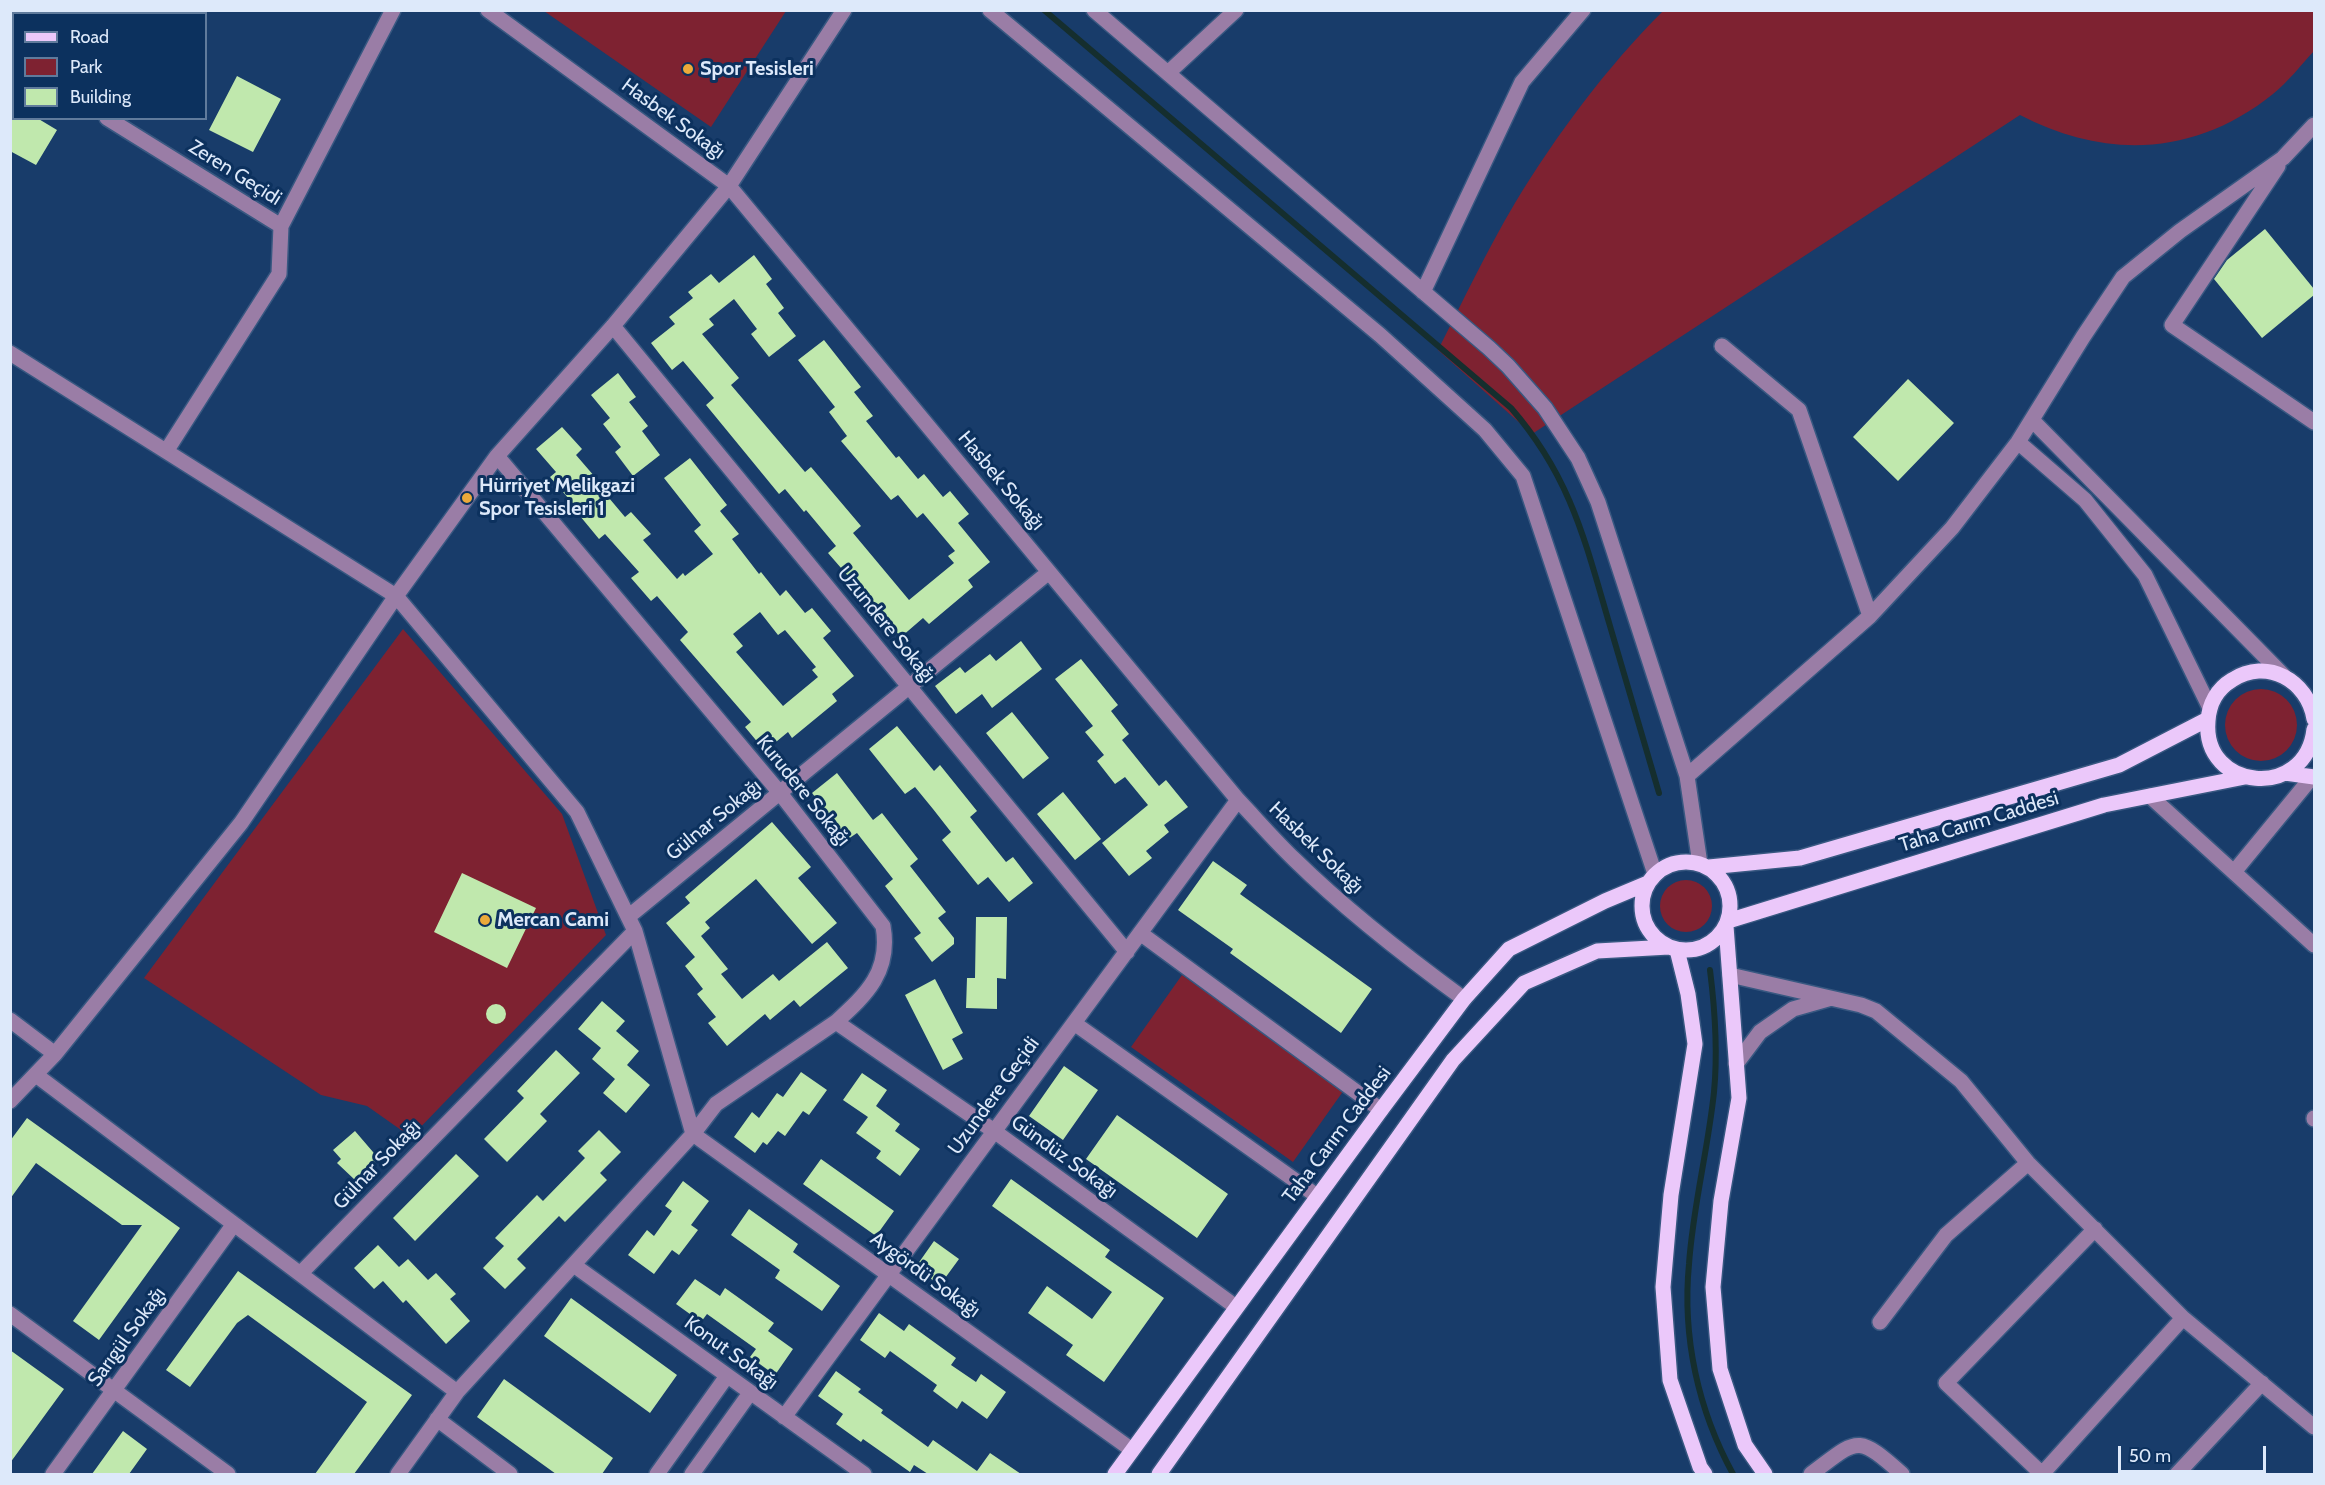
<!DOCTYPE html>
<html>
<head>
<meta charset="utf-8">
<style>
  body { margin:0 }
  #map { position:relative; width:2325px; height:1485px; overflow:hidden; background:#183c6a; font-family:Cabin,sans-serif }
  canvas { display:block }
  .frame { position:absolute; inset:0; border:12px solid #dde9fa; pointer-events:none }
  .legend { position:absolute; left:12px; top:12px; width:195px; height:108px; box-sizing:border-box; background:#0c315e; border:2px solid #607b9c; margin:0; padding:8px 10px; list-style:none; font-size:18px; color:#dde9fa }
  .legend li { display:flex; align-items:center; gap:12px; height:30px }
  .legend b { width:30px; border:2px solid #607b9c }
  .scale { position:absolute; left:2118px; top:1446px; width:148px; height:27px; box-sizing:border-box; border:3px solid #dde9fa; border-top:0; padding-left:8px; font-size:18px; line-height:21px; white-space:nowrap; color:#dde9fa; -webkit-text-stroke:4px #0c315e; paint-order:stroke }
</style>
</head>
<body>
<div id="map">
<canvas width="2325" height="1485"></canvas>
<div class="frame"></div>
<ul class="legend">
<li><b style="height:8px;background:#ebc8fa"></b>Road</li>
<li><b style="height:16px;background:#7e2231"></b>Park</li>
<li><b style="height:16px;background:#c0e8ad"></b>Building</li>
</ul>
<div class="scale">50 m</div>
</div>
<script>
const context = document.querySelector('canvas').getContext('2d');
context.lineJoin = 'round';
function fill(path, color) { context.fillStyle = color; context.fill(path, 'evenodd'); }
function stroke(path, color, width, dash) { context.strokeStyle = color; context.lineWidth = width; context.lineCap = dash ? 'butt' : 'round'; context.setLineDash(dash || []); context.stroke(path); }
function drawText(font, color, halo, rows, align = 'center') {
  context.font = font + ' Cabin,sans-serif'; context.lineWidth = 6; context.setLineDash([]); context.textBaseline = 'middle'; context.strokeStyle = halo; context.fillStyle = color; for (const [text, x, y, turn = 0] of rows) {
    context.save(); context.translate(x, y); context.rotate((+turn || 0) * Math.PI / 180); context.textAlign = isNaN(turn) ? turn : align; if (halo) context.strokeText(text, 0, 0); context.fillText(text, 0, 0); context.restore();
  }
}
fill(new Path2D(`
  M544,11H786L711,127Z
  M1663,11H2314V51C2301,65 2289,81 2273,94C2196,156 2106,160 2020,115L1532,434L1438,350C1463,301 1487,250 1515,203C1557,134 1606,68 1663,11Z
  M403,629L562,814L606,935L411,1137L367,1106L321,1095L144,978Z
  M2225 725a36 36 0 1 1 72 0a36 36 0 1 1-72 0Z
  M1660 906a26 26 0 1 1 52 0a26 26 0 1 1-52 0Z
  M1182,975L1344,1090L1293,1162L1131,1047Z`), '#7e2231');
stroke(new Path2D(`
  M1044,10L1511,408C1571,477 1585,541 1610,626C1626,682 1643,737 1659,793
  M1710,970C1715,1010 1718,1051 1714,1092C1708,1150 1693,1206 1689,1264C1682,1337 1698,1410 1733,1474`), '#152e2e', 6);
fill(new Path2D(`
  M237,76L281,99L253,152L209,130Z
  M10,118H37L57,130L36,165L10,151Z
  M2265,229L2314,289V295L2262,338L2214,279L2227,260Z
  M754,255L772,279L766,284L784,308L778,313L796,336L769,357L751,334L757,329L734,299L709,319L714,325L702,334L739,378L731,385L805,472L811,467L861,526L853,533L909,600L954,563L948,556L955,551L923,513L917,518L898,495L891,500L841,441L847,436L829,412L835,407L798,360L824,340L861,387L854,392L873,416L866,421L896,458L899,456L918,479L924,474L943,497L950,491L969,514L958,523L990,562L968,580L973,587L929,624L923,618L901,637L828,553L836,546L806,510L804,512L785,489L779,494L706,405L714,398L683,361L672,370L651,343L675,324L669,317L693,298L688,292L711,274L719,283Z
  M618,373L636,397L629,402L648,426L642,431L660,455L633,476L615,452L621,447L603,424L610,418L591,395Z
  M1908,379L1954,423L1898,481L1853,437Z
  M562,427L582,449L576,455L595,477L593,479L625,517L631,512L651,534L643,540L677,579L683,573L685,576L713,554L694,531L701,525L664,478L690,458L727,505L720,511L739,534L732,539L759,574L761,572L780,596L786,590L805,613L812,608L831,631L823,638L854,676L832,694L837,701L792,738L788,732L765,751L745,727L751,722L680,640L688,632L657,596L651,601L631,578L639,572L605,534L599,539L580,516L582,514L550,477L556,472L536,449ZM760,612L778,635L785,630L816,667L812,670L818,677L783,706L736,652L743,646L733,634Z
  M1021,641L1042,669L992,708L982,694L956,714L935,686L960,667L965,673L990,654L996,661Z
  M1081,659L1118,705L1111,711L1129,734L1122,740L1159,786L1166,780L1188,807L1164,825L1169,832L1146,851L1152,858L1129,876L1102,843L1148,805L1125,777L1115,784L1097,761L1104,755L1085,732L1093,726L1055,679Z
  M1012,712L1049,758L1023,779L986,733Z
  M897,726L934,771L940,765L977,811L970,817L1006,862L1013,857L1033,883L1009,902L988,877L978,885L942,840L951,832L933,809L915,787L905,794L869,749Z
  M837,773L873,820L882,813L918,859L910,866L946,912L938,918L954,938V944L932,962L914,938L921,933L885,886L893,879L857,833L848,839L812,793Z
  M1063,792L1101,839L1075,860L1037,814Z
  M772,822L811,867L798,878L837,923L812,944L756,879L705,922L710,928L701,936L728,969L721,974L742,999L773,974L779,981L827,942L848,968L800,1007L794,1000L770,1020L765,1014L727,1046L708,1023L716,1017L697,994L703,989L685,966L695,957L666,923L690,903L685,897Z
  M1213,861L1247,885L1240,894L1372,989L1341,1033L1230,953L1233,949L1178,910Z
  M462,873L536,908L507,968L434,932Z
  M976,917H1007L1006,979L997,978V1009L966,1008L967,978H975Z
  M935,979L963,1033L952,1039L963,1059L943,1070L905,995Z
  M602,1001L625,1021L616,1031L639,1051L627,1065L650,1085L626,1113L603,1093L615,1079L592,1059L601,1048L578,1029Z
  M486 1014a10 10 0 1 1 20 0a10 10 0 1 1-20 0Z
  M556,1050L580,1073L540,1114L547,1121L507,1162L484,1139L524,1098L517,1091Z
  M1064,1066L1098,1090L1063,1140L1029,1116Z
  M801,1072L827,1090L809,1115L803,1111L785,1136L778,1131L767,1145L763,1142L755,1153L734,1137L752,1112L759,1118L777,1093L783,1097Z
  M862,1073L887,1090L876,1106L900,1124L895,1131L920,1149L900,1176L876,1158L881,1151L856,1133L868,1117L843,1100Z
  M1117,1115L1228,1194L1197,1238L1086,1159Z
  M27,1118L180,1228L99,1340L73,1321L142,1225H122L36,1163L10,1199V1141Z
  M599,1130L621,1152L600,1173L607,1180L565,1222L559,1216L517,1259L526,1268L505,1289L483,1268L504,1246L495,1238L537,1195L543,1201L585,1158L578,1151Z
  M355,1131L379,1159L355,1180L337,1163L341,1159L333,1150Z
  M456,1154L479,1176L415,1241L393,1218Z
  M821,1159L894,1211L876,1236L803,1184Z
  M1011,1179L1110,1250L1105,1257L1164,1298L1104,1382L1066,1355L1073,1345L1028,1313L1047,1286L1092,1319L1112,1292L992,1206Z
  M683,1181L709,1201L691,1225L698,1230L679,1255L672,1250L654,1274L628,1255L647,1230L654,1236L672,1211L665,1206Z
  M749,1209L798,1244L793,1252L840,1286L822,1311L775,1278L780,1270L731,1235Z
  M934,1241L959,1259L940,1285L915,1268Z
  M378,1245L399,1267L408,1259L428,1280L436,1273L456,1294L450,1299L470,1321L446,1344L406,1300L403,1303L383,1281L374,1289L354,1268Z
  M238,1271L412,1395L354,1474H315L367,1402L248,1315L237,1323L190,1387L166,1370Z
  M695,1279L720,1296L725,1288L774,1323L768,1331L793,1349L775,1375L750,1357L756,1349L707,1314L701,1322L676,1304Z
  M571,1298L677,1375L650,1413L544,1336Z
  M879,1313L904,1331L909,1324L956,1358L951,1365L976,1382L981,1374L1006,1392L987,1419L962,1401L957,1409L933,1391L937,1385L890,1351L885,1358L860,1340Z
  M10,1350L64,1389L10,1463Z
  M836,1371L861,1389L858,1392L883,1410L881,1413L928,1447L933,1440L977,1471L990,1453L1021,1474H928L914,1465L910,1472L863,1439L861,1442L836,1424L843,1414L818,1396Z
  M504,1379L613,1458L602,1474H556L477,1417Z
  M123,1431L147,1449L129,1474H92Z`), '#c0e8ad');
const minor = new Path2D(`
  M488,10L729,186L1238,800C1257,820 1275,841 1295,860C1347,911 1405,956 1464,999
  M990,10L1380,335L1485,430L1523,476L1655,874
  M1094,10L1489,348L1508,366L1545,408L1578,458L1598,502L1687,776L1700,864
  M117,14L118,10
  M10,65L14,67
  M1169,72L1236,10
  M107,118L281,226
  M2278,166L2172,325L2314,422
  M1423,292L1522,82L1583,10
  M613,326L1127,952
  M1722,346L1799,410L1870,616
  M10,353L396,596L577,812L635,931L693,1134
  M2032,420L2284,676
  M2018,442L2085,500L2145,575L2210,708
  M167,450L279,274L281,226L393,10
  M1687,776L1870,616L1952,528L2018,442L2083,337L2123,277L2180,231L2283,158L2314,125
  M2150,796L2314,945
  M2234,872L2312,777
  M628,917L1049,572
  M1140,933L1381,1110
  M1730,975L1861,1005L1876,1011L1961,1081L2028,1163L2183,1318L2314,1427
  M10,1020L55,1054
  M836,1022L994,1131L1236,1307
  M1074,1023L1317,1196
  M1736,1064L1760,1032L1793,1009L1828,999
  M36,1075L457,1392
  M10,1101L55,1054L241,823L396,596L497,456L613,326L729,186L844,10
  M2314,1118V1119
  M693,1134L1132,1450
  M575,1266L864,1474
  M300,1274L635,931
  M10,1314L228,1474
  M1880,1322L1946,1235L2028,1163
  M784,1417L1238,800
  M437,1419L510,1474
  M53,1474L234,1224
  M398,1474L457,1392L693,1134L716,1104L836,1022C867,994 891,971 883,926L780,793L497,456
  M657,1474L727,1376
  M692,1474L750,1393
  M1811,1474C1858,1439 1856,1433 1902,1474
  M2042,1474L1946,1383L2095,1229
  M2042,1474L2183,1318
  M2177,1474L2262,1383`);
const major = new Path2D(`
  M2314,719C2308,681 2267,657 2232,680C2217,689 2209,704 2208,721C2202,791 2306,801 2314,729
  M2285,773L2314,777
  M1642 906a44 44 0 1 1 88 0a44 44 0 1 1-88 0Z
  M1709,867L1800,858L2119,765L2208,719
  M1728,921L2104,805L2245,777
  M1726,926L1739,1098L1721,1201L1713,1287L1720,1369L1745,1445L1765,1474
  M1677,950L1688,994L1695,1044L1671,1195L1663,1287L1670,1380L1700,1467L1705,1474
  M1115,1474L1381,1110L1464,999L1509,949L1605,901L1648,883
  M1159,1474L1453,1060L1524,983L1597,951L1669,947`);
stroke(minor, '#385881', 18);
stroke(major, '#385881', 18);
stroke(minor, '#9a7da6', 15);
stroke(major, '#ebc8fa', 15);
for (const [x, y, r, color] of [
  [688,69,6,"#eca93a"],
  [467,498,6,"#eca93a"],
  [485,920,6,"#eca93a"]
]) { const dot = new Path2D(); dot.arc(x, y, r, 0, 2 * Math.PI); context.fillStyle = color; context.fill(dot); stroke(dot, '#0c315e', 2); }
drawText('bold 20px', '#dde9fa', '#0c315e', [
  ["Spor Tesisleri",700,69],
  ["Hürriyet Melikgazi",479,486],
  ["Spor Tesisleri 1",479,509],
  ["Mercan Cami",497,920]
], 'left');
drawText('20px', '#dde9fa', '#0c315e', [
  ["Hasbek Sokağı",673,119,36],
  ["Zeren Geçidi",235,173,32],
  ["Hasbek Sokağı",1001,481,50],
  ["Uzundere Sokağı",886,625,51],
  ["Kurudere Sokağı",803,791,51],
  ["Gülnar Sokağı",714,820,-39],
  ["Taha Carım Caddesi",1979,822,-17],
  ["Hasbek Sokağı",1316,848,44],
  ["Uzundere Geçidi",994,1096,-54],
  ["Taha Carım Caddesi",1337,1135,-53],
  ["Gündüz Sokağı",1064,1157,36],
  ["Gülnar Sokağı",377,1165,-46],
  ["Aygördü Sokağı",925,1275,36],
  ["Sarıgül Sokağı",127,1337,-54],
  ["Konut Sokağı",731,1353,36]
]);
</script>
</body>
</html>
